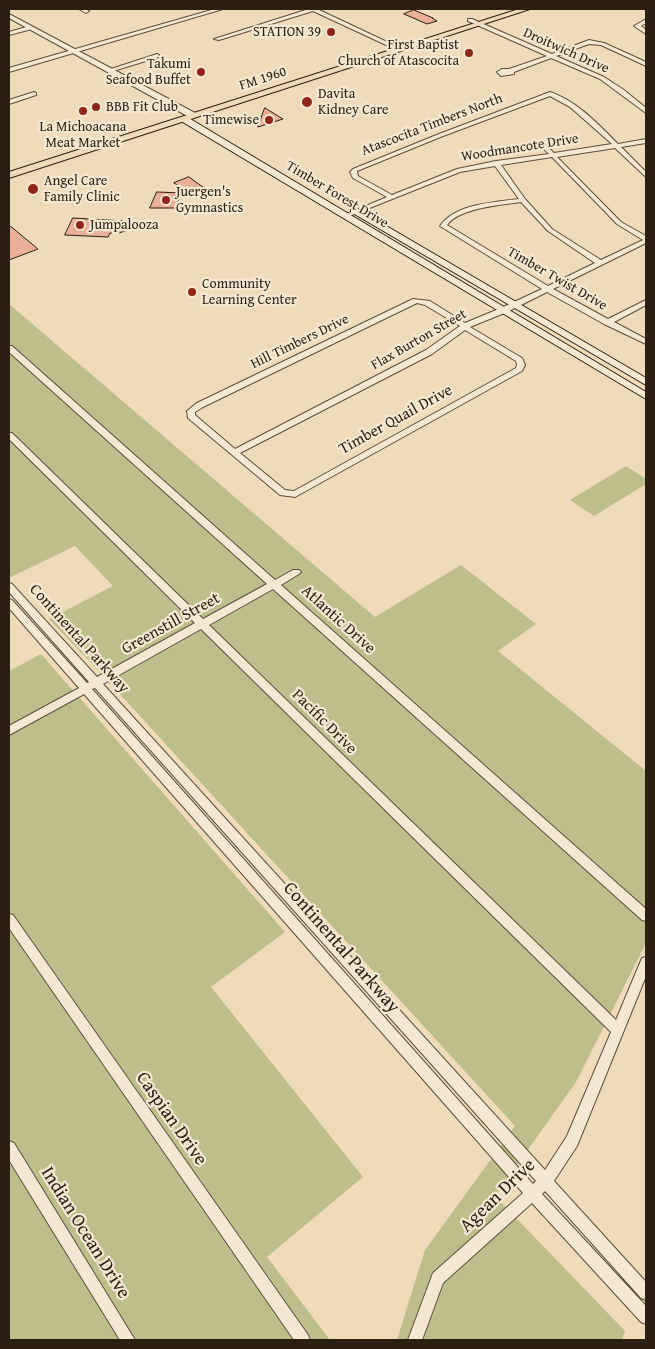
<!DOCTYPE html>
<html>
<head>
<meta charset="utf-8">
<style>
  body { margin:0 }
  #map { position:relative; width:655px; height:1349px; overflow:hidden; background:#efdbb9; font-family:"Gentium Book Plus",serif }
  canvas { display:block }
  .frame { position:absolute; inset:0; border:10px solid #2b1f12; pointer-events:none }
</style>
</head>
<body>
<div id="map">
<canvas width="655" height="1349"></canvas>
<div class="frame"></div>
</div>
<script>
const context = document.querySelector('canvas').getContext('2d');
context.lineJoin = 'round';
function fill(path, color) { context.fillStyle = color; context.fill(path, 'evenodd'); }
function stroke(path, color, width, dash) { context.strokeStyle = color; context.lineWidth = width; context.lineCap = dash ? 'butt' : 'round'; context.setLineDash(dash || []); context.stroke(path); }
function drawText(font, color, halo, rows, align = 'center') {
  context.font = font + ' "Gentium Book Plus",serif'; context.lineWidth = 4.5; context.setLineDash([]); context.textBaseline = 'middle'; context.strokeStyle = halo; context.fillStyle = color; for (const [text, x, y, turn = 0] of rows) {
    context.save(); context.translate(x, y); context.rotate((+turn || 0) * Math.PI / 180); context.textAlign = isNaN(turn) ? turn : align; if (halo) context.strokeText(text, 0, 0); context.fillText(text, 0, 0); context.restore();
  }
}
fill(new Path2D(`
  M9,304L375,617L461,565L536,624L498,651L646,771V943L576,1082L495,1196L625,1331L622,1340H397L425,1250L515,1126L96,668L49,619L113,586L75,546L11,577L9,574Z
  M626,466L646,479V484L594,516L570,500Z
  M41,654L285,932L211,987L363,1177L267,1257L330,1340H9V671Z`), '#bebe8c');
const building = new Path2D(`
  M414,10L433,18H432L437,21L427,24L404,14Z
  M265,108L283,119L258,127Z
  M189,177L207,190L193,195L174,183Z
  M157,192L182,193L175,208H150Z
  M73,218L124,221L133,228L119,233H110L108,237L65,235Z
  M9,225L38,249L9,260Z`);
fill(building, '#e9b097');
stroke(building, '#2b1f12', 1);
const minor = new Path2D(`
  M79,9H85L89,11L86,13Z
  M215,9H223L9,72V68Z
  M309,9H317L402,49L397,50L313,11L219,40L214,39Z
  M468,19H472L552,54L589,40L604,43L646,62V66L644,65L601,45L589,44L556,56L604,77L624,90L646,108V113L600,79L551,58L514,72V74L501,76L497,72L502,69H509L547,56L468,21Z
  M646,19V23L641,26L646,30V34L634,26Z
  M30,26L32,29L9,35V32Z
  M157,54L159,55V57L113,71L108,70Z
  M34,92L36,93V95L9,104V100Z
  M550,92C577,101 598,124 618,144L646,139V143L621,147L646,172V177L615,148L557,157L621,222L646,236V243L553,289L608,319L646,300V305L614,322L646,339V344L604,324L547,292L507,312L470,327L522,358L525,365L522,371L295,497L280,495L188,418L187,411L197,403L413,299L430,301L465,323L501,308L542,289L440,226C455,204 494,202 519,199L495,166L460,172L347,217L342,216L387,197L353,178L350,172L353,169L439,134ZM550,96L570,107L612,144L554,153C548,147 543,141 534,142V144L542,147L549,154L496,161L457,169L392,195L358,176L357,171L443,136ZM552,157L617,224L643,240L601,260L552,229L525,199L501,165ZM521,202L548,231L595,263L548,286L447,225C459,208 501,205 521,202ZM417,303L425,305L460,326L426,350L235,449L195,415V412L203,407ZM465,330L516,361L517,365L516,368L294,491L285,490L240,453L432,354Z
  M9,346H12L275,580L293,570H299L301,572L299,574L281,585L646,909V921L642,920L273,589L209,625L616,1020L642,958L646,957V976L577,1146L554,1181L646,1282V1300L641,1298L545,1191L542,1194L646,1306V1324L641,1322L532,1203L443,1283L422,1340H408L433,1273L523,1193L84,694L9,735V726L79,688L9,608V599L12,600L87,683L89,682L9,592V583L12,584L97,677L195,623L9,439V433H12L203,619L267,584L9,352ZM201,629L611,1032L567,1136L545,1170L103,684ZM95,688L536,1181L533,1184L92,689Z
  M9,914L13,915L308,1335L310,1340H294L9,928Z
  M9,1141L14,1143L135,1340H120L9,1160Z`);
const tertiary = new Path2D(`
  M9,14L197,114L198,116L191,118L9,18Z`);
const secondary = new Path2D(`
  M181,117H187L646,392V399L181,121Z
  M354,207L646,378V385L351,212V208Z`);
const primary = new Path2D(`
  M519,9H530L9,178V172Z`);
stroke(minor, '#5c4e3c', 2);
stroke(tertiary, '#5c4e3c', 2);
stroke(secondary, '#2b1f12', 2);
stroke(primary, '#2b1f12', 2);
fill(minor, '#f5e8d2');
fill(tertiary, '#f5e8d2');
fill(secondary, '#f5e8d2');
fill(primary, '#efdbb9');
for (const [x, y, r, color] of [
  [331,32,5,"#8f2418"],
  [469,53,5,"#8f2418"],
  [201,72,5,"#8f2418"],
  [307,102,6,"#8f2418"],
  [96,107,5,"#8f2418"],
  [83,111,5,"#8f2418"],
  [269,120,5,"#8f2418"],
  [33,189,6,"#8f2418"],
  [166,200,5,"#8f2418"],
  [80,225,5,"#8f2418"],
  [192,292,5,"#8f2418"]
]) { const dot = new Path2D(); dot.arc(x, y, r, 0, 2 * Math.PI); context.fillStyle = color; context.fill(dot); stroke(dot, '#f5e8d2', 2); }
drawText('14px', '#2b1f12', '#f5e8d2', [
  ["STATION 39",321,32,"right"],
  ["First Baptist",459,45,"right"],
  ["Church of Atascocita",459,61,"right"],
  ["Takumi",191,64,"right"],
  ["Seafood Buffet",191,80,"right"],
  ["Davita",318,94],
  ["Kidney Care",318,110],
  ["BBB Fit Club",106,107],
  ["Timewise",259,120,"right"],
  ["La Michoacana",83,127,"center"],
  ["Meat Market",83,143,"center"],
  ["Angel Care",44,181],
  ["Family Clinic",44,197],
  ["Juergen's",176,192],
  ["Gymnastics",176,208],
  ["Jumpalooza",90,225],
  ["Community",202,284],
  ["Learning Center",202,300]
], 'left');
drawText('14px', '#2b1f12', '#f5e8d2', [
  ["Droitwich Drive",566,51,24],
  ["FM 1960",263,79,-18],
  ["Atascocita Timbers North",432,125,-21],
  ["Woodmancote Drive",520,148,-9],
  ["Timber Forest Drive",337,195,31],
  ["Timber Twist Drive",557,279,30],
  ["Flax Burton Street",419,340,-30],
  ["Hill Timbers Drive",300,342,-26]
]);
drawText('16px', '#2b1f12', '#f5e8d2', [
  ["Timber Quail Drive",396,420,-29],
  ["Atlantic Drive",338,620,42],
  ["Greenstill Street",171,624,-29],
  ["Continental Parkway",79,639,48],
  ["Pacific Drive",324,722,45]
]);
drawText('19px', '#2b1f12', '#f5e8d2', [
  ["Continental Parkway",341,948,49],
  ["Caspian Drive",171,1119,55],
  ["Agean Drive",498,1196,-44],
  ["Indian Ocean Drive",85,1233,58]
]);
</script>
</body>
</html>
